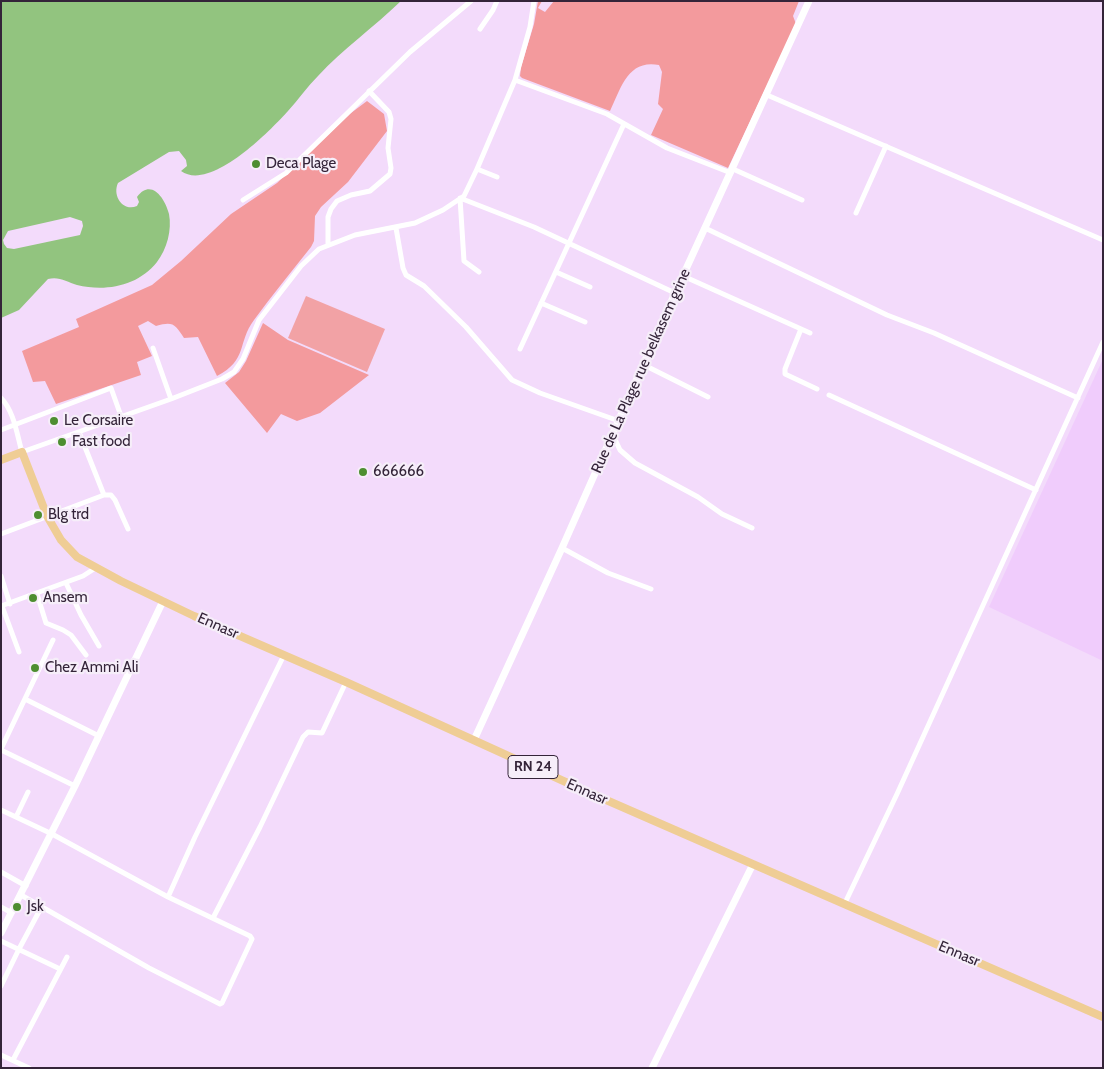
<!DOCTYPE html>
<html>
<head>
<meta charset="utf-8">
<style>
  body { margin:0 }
  #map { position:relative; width:1104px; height:1069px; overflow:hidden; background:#f3dbfb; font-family:Cabin,sans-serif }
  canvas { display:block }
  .frame { position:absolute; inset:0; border:2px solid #342439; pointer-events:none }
</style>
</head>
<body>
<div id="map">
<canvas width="1104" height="1069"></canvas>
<div class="frame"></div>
</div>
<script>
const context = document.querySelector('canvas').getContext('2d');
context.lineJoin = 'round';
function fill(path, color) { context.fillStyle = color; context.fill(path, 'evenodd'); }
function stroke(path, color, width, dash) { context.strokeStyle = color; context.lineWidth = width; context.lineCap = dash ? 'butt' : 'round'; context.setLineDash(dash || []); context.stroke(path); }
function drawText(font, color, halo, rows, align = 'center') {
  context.font = font + ' Cabin,sans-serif'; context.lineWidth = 4.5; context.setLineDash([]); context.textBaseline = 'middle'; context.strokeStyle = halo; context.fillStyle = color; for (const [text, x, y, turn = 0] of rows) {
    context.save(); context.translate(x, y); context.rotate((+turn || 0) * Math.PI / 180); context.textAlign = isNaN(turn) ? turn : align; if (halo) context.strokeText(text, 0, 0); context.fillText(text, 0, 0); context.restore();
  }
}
fill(new Path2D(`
  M1103,359V661L989,607Z`), '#f0ccfc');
fill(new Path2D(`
  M306,296L385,329L367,372L288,338Z`), '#f2a2a5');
fill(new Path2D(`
  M538,1H542L538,8L545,12L554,1H799L793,16L796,24L728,168L651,135L663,109L658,104L662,72L659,65C628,59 621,88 610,111L522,78L520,76L521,67L534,24Z
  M367,101L384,114L387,131L348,182L321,207L315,216L314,241L311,247C292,271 272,295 254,320C237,343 248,360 217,376L198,337L184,338C175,324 173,321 156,326L148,321L138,326L152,356L137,362L141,375L56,404L45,381L33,382L22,351L79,327L76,319L152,285L181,261L231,214L277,183L351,113Z
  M263,323L288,340L369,375L320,413L297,421L281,414L267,433L225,383L239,372L246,361Z`), '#f39a9d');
fill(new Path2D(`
  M1,1H401C374,27 343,49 318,76C307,87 298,100 288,111C269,132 210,192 181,171L187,166L186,160L179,151L169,152L118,183C112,196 123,212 137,206L139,202L137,197C151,178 165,198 169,214C172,230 167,249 157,262C138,286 106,292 77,285C67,282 59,276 48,279L19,310L1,318Z`), '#92c47f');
fill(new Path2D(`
  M70,217L82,221L83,226L80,235L14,249L7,248L4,244L3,240L8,231Z`), '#f3dbfb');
stroke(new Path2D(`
  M480,29L493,10L497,1
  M515,80L530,27L534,1
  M767,95L1103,240
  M477,169L497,177
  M733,169L802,200
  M243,200L286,173L410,52L471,1
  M856,213L886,146
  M396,228L403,268L406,275L424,286L466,327L512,380L540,393L619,421
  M705,228L887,315L934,333L1078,398
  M328,245V217L331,209L337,201L351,195L370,191L390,174L391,168L388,148L391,119L389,112L369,91
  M479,272L464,261L460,198L534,227L675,293
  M556,272L590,287
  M683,276L810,333
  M541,303L585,322
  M801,329L785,369V374L817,389
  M153,348L171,399
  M520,349L624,124
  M644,365L708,397
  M829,395L1036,490
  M1,398C14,411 17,435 22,452L171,399L222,379L234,372L243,359L259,320L301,266L319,249L355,235L415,223L443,210L464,196L477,169L515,80L607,114L667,148L731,173
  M1,430L111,388L121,416
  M613,435L620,450L635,463L698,497L722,514L752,528
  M104,495H111L115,500L128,529
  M1,534L104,495L79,432
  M562,548L608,573L651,589
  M1,576L10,604
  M66,583L81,615L99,646
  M37,594L46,623L63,630L71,635L86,655
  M1,606L83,576L97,567
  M2,606L19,652
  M25,699L99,736
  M1,749L53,640
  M1,750L75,786
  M1,810L52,834L168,897L250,936L252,939L222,1003L220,1004L149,968L21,895
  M16,817L28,792
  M1,872L26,886
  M168,897L195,837L284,655
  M844,905L897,794L1103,342
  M1,907L12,913
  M213,918L260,827L303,737L308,732L322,733L346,682
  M1,941L60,969
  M1,986L19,949L42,906
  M1,1055L29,1068
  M13,1060L67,957`), '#fff', 5);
stroke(new Path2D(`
  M474,740L562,548L675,293L809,1
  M1,933L75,786L163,601
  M652,1068L753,864`), '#fff', 7);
stroke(new Path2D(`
  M1,460L22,452L47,516L61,540L77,557L121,581L194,616L346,682L581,789L1103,1017`), '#efcd95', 8);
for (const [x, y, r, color] of [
  [256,164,5,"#4d8e30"],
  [54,421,5,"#4d8e30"],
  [62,442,5,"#4d8e30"],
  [363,472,5,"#4d8e30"],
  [38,515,5,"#4d8e30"],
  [33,598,5,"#4d8e30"],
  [35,668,5,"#4d8e30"],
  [17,907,5,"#4d8e30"]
]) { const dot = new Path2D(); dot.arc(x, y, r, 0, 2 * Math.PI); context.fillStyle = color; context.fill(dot); stroke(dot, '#f6eef9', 2); }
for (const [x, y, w] of [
  [533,767,50]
]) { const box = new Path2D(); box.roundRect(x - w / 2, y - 11.5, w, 23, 4); context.fillStyle = '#f6eef9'; context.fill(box); stroke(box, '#342439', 1); }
drawText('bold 14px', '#342439', null, [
  ["RN 24",533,767]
]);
drawText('15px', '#342439', '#f6eef9', [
  ["Deca Plage",266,164],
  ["Le Corsaire",64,421],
  ["Fast food",72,442],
  ["666666",373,472],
  ["Blg trd",48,515],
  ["Ansem",43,598],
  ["Chez Ammi Ali",45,668],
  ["Jsk",27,907]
], 'left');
drawText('15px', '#342439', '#f6eef9', [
  ["Rue de La Plage rue belkasem grine",641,371,-66],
  ["Ennasr",218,626,24],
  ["Ennasr",587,792,24],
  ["Ennasr",959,954,23]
]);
</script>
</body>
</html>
